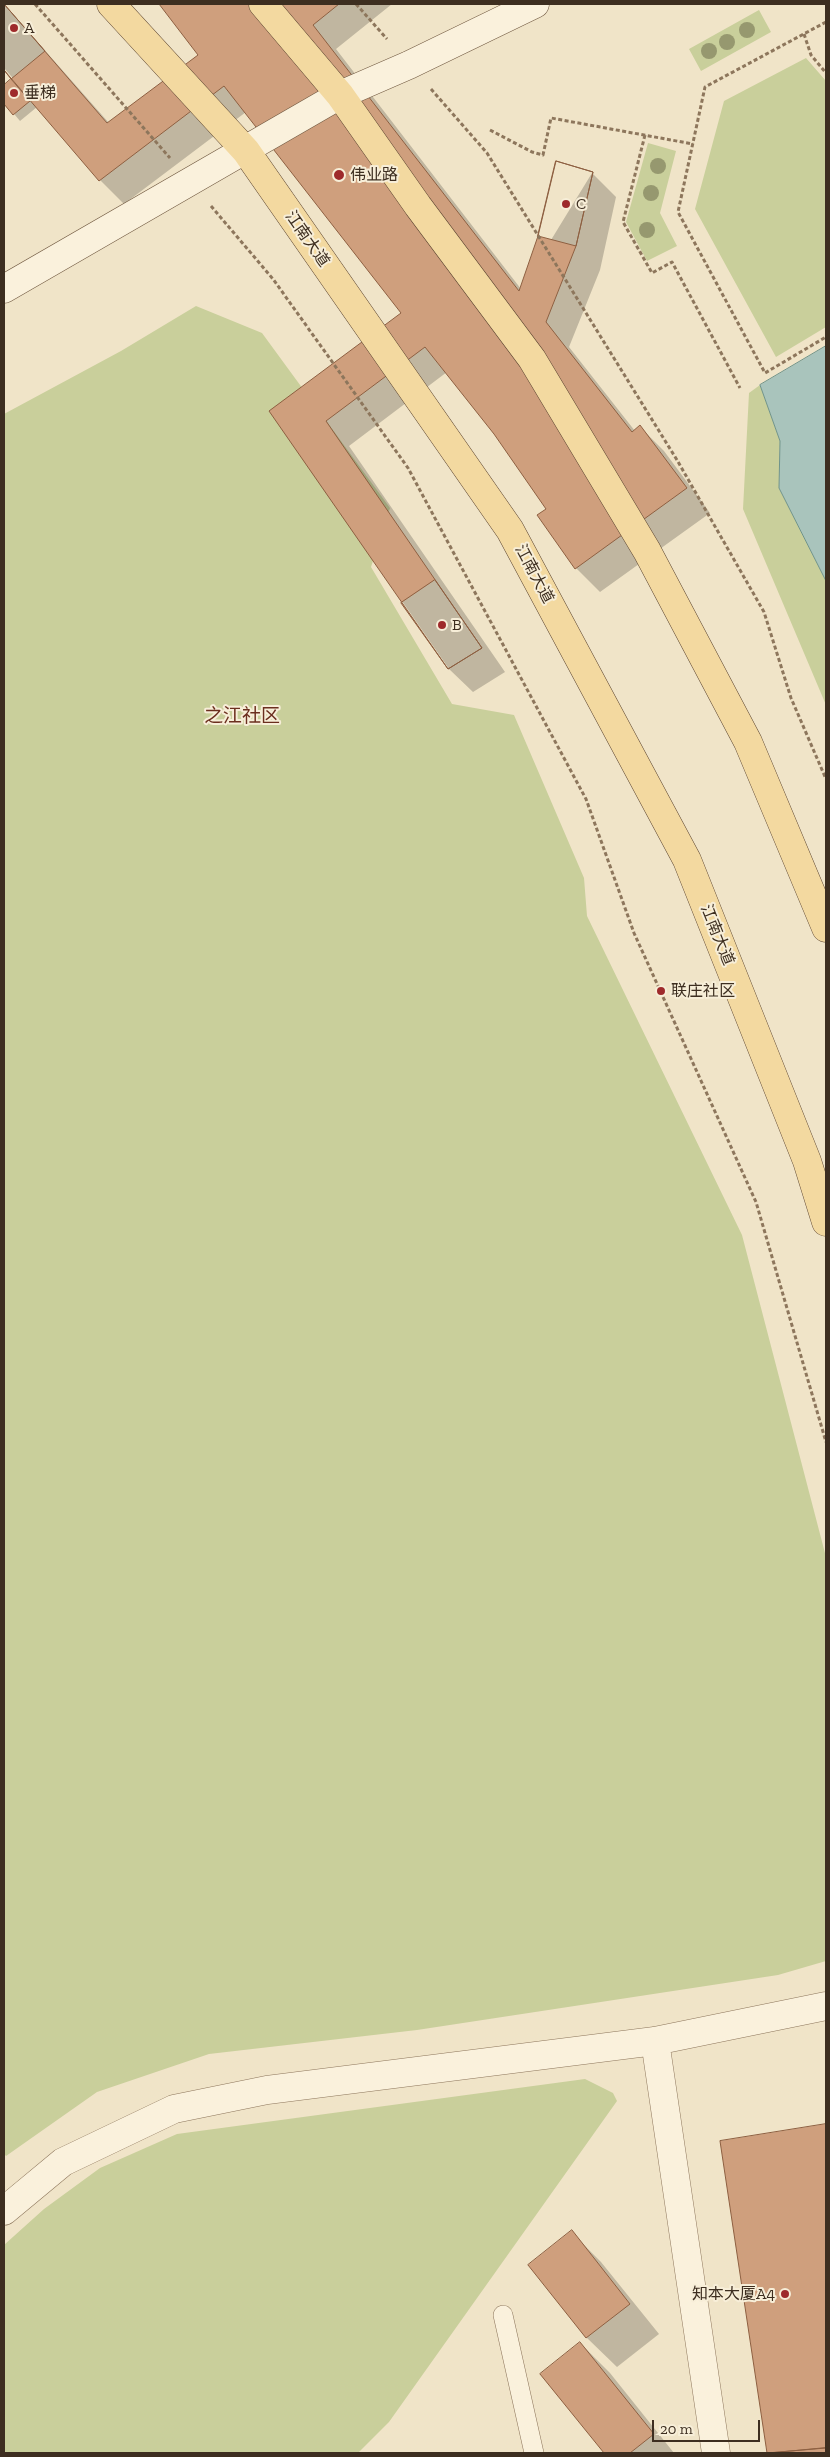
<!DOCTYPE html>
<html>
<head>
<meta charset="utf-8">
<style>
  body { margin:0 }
  #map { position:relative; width:830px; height:2457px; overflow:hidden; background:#f0e4c8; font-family:"Zilla Slab",serif }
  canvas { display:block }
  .frame { position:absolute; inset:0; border:5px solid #3d2e20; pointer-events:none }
  .scale { position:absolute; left:652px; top:2420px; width:108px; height:22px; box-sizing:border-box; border:2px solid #3d2e20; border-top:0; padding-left:6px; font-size:15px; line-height:18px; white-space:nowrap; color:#3d2e20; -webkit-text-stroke:4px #f7eed8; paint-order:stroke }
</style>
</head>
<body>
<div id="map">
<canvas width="830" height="2457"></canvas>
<div class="frame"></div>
<div class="scale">20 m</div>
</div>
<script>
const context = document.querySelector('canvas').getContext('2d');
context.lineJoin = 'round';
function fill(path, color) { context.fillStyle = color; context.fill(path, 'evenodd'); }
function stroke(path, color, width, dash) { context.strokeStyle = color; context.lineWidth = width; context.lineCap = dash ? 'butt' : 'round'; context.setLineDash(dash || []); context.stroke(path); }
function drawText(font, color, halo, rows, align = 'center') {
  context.font = font + ' "Zilla Slab","Noto Sans SC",serif'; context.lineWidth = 4; context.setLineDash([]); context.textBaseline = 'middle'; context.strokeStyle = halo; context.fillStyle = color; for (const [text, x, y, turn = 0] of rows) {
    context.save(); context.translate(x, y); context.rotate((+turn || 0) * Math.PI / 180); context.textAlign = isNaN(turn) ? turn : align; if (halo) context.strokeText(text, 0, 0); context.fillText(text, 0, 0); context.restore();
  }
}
fill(new Path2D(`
  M759,10L771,32L701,71L689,49Z
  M806,58L826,81V327L776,357L695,209L724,101Z
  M648,143L676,151L660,213L677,246L647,261L626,222Z
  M196,306L262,333L390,508L371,567L452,704L514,715L584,878L587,916L742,1235L826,1557V1961L778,1975L417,2030L209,2054L97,2092L6,2156L4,2154V414L121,351Z
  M760,385L780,441L779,488L826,581V705L743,509L749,393Z
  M585,2079L613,2093L617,2101L389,2422L358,2453H4V2245L44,2209L100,2168L177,2134Z`), '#c9cf9b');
const water = new Path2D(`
  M826,346V581L779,488L780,441L760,385Z`);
fill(water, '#a9c4bc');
stroke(water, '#6f938a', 1);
fill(new Path2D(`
  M4,4L109,123L200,55L161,4H392L336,49L521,289L592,173L616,197L600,270L569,347L635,431L640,427L664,451L710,513L600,592L576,568L539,515L547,509L495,433L447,372L349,446L505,672L473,692L449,669L271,412L403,313L246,112L124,204L100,180L37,107L20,121L4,102V87L11,81L15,85L17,83L4,68Z
  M825,2126L826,2453H768L721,2142Z
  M571,2232L601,2262L659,2334L617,2367L587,2338L530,2265Z
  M580,2343L610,2373L674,2453H605L542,2374Z`), '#0003');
const building = new Path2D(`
  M4,4L107,123L198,55L159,4H339L313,25L519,291L538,236L556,161L593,172L576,246L546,322L632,432L640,425L687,488L575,569L537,515L546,509L494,434L425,347L326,421L482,648L448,669L269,411L401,313L224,86L99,181L4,70Z
  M4,4L45,51L11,79L4,70Z
  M11,79L30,101L13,115L4,104V85Z
  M556,161L593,172L576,246L538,236Z
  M435,580L482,648L448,669L401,603Z
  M826,2124V2448L767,2453L720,2141Z
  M572,2230L630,2304L586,2338L528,2265Z
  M580,2342L654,2434L630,2453H604L540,2374Z
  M826,2448V2453H770Z`);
fill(building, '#cf9f7d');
stroke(building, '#8d5f41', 1);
const lane = new Path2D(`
  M503,2315L534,2453`);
const street = new Path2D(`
  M655,2041L716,2453
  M4,2211L63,2162L174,2109L267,2090L655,2041L826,2006`);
const secondary = new Path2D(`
  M4,289L340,95L409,65L535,4`);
const primary = new Path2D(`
  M111,4L246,151L510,530L687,860L807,1161L826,1222
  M263,4L340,95L418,206L532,359L647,551L748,742L826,928`);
stroke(lane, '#8d765c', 20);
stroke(street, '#8d765c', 29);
stroke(secondary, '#6f573f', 29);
stroke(primary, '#5b4430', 29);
stroke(new Path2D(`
  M35,4L170,158
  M356,4L387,39
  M826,22L705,87L678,212L765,373L826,337
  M804,34L811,55L826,73
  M431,89L487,153L677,460L764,612L791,698L826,779
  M490,130L532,152L543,155L551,118L693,144
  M645,135L623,222L652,273L672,262L740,388
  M211,206L273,279L408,468L586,799L634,933L756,1202L826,1442`), '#8d765c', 3, [4, 2.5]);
stroke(lane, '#faf1dc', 19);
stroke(street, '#faf1dc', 28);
stroke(secondary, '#faf1dc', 28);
stroke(primary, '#f3d9a0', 28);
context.fillStyle = '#96986f';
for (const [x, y] of [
  [747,30],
  [727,42],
  [709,51],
  [658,166],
  [651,193],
  [647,230]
]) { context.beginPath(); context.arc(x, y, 8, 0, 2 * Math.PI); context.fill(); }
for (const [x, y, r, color] of [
  [14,28,5,"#9e2a2b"],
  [14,93,5,"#9e2a2b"],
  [339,175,6,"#9e2a2b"],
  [566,204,5,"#9e2a2b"],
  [442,625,5,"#9e2a2b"],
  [661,991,5,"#9e2a2b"],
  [785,2294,5,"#9e2a2b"]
]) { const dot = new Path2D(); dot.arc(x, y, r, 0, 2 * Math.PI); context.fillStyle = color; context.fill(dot); stroke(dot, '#f7eed8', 2); }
drawText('16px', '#3d2e20', '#f7eed8', [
  ["A",24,28],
  ["垂梯",24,93],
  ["伟业路",350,175],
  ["C",576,204],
  ["B",452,625],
  ["联庄社区",671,991],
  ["知本大厦A4",775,2294,"right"]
], 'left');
drawText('16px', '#3d2e20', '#f7eed8', [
  ["江南大道",307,239,55],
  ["江南大道",534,574,62],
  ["江南大道",717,935,68]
]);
drawText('19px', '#6b2e1e', '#f7eed8', [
  ["之江社区",242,717]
]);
</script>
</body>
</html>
